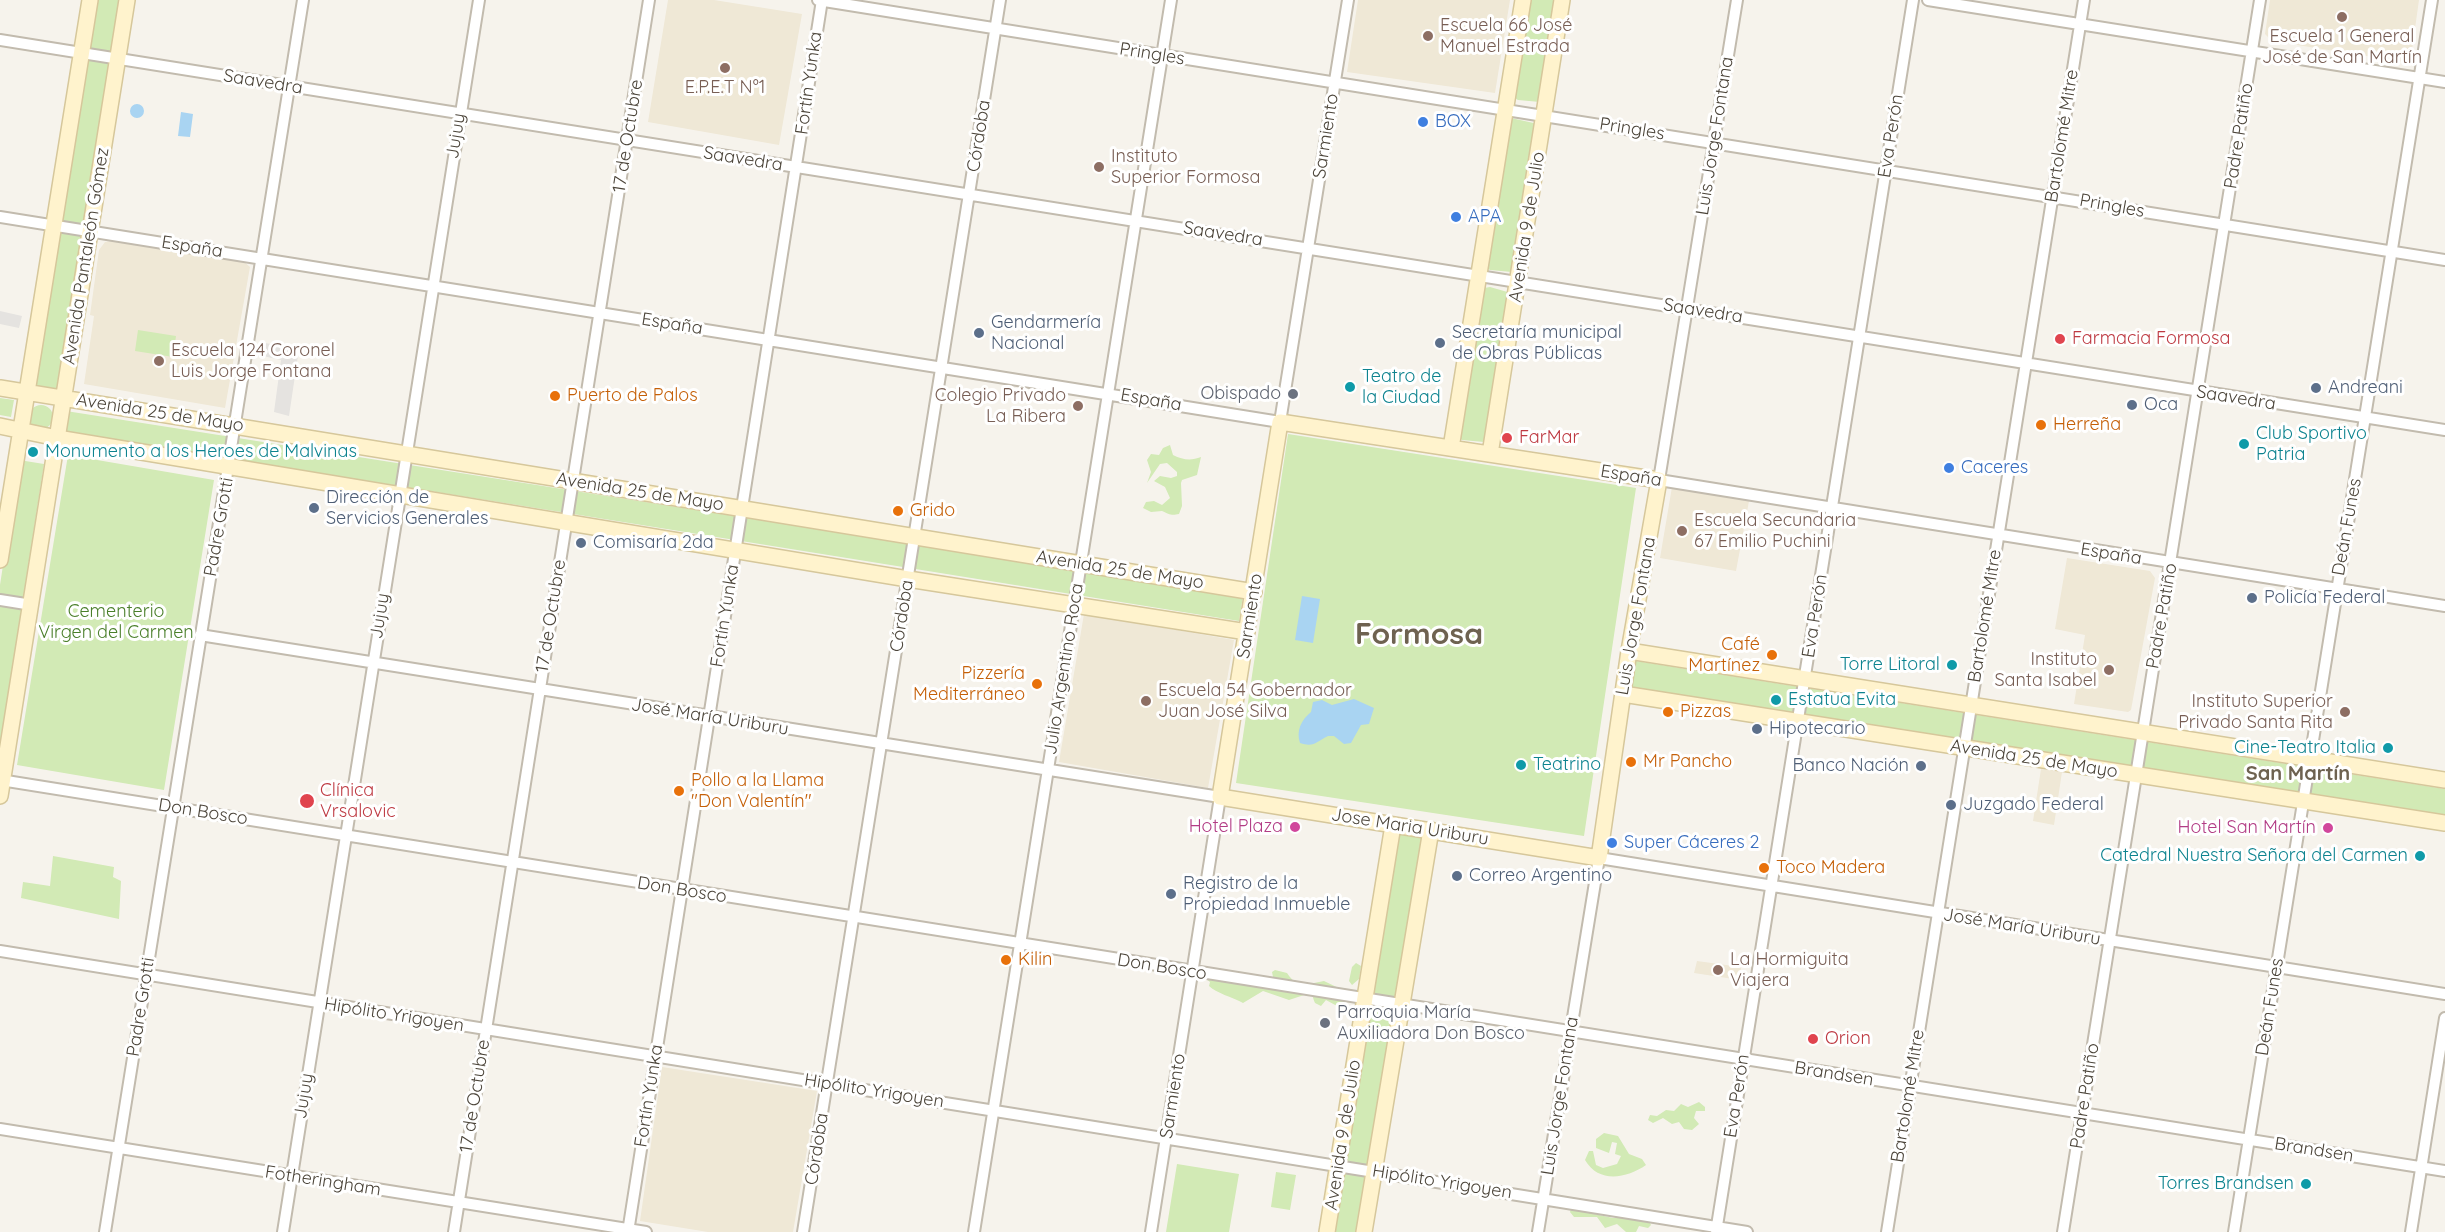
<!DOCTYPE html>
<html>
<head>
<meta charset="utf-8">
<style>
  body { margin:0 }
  canvas { display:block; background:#f6f3ec }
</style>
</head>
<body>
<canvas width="2445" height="1232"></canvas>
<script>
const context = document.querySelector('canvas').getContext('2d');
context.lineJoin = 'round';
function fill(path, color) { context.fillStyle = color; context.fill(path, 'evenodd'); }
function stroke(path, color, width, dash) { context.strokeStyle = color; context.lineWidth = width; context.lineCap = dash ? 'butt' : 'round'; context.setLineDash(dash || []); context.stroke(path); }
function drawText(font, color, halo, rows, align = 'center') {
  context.font = font + ' Quicksand,sans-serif'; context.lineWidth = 6; context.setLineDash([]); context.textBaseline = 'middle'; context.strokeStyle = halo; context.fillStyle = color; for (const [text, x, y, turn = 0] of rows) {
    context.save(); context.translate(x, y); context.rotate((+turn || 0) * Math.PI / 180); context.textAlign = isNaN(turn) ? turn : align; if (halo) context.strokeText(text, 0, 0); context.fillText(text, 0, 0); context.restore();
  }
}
fill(new Path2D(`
  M668,0H714L802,14L779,145L648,122Z
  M1358,0H1510L1495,93L1347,72Z
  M2270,0H2419L2411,57L2404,62L2272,41L2265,34Z
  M117,240L242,260L250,267L225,408L84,384L94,316L90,315L99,250L105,242Z
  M1672,487L1749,501L1736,571L1660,558Z
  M2067,558L2150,571L2155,578L2131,710L2128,712L2074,704L2085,635L2055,629Z
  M1084,614L1234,640L1208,788L1059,762Z
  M2041,769L2062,772L2054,825L2033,821Z
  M1697,961L1741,967L1740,980L1694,973Z
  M662,1067L817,1091L793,1232H708L640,1221Z`), '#efe8d6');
fill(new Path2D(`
  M98,0H120L57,392L36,386Z
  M1526,0H1559L1540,102L1518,100L1513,97Z
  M1511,118L1538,124L1512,272L1490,270L1485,267Z
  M1490,287L1511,293L1488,436L1484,442L1462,440L1458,436L1484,288Z
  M138,330L176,336L173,357L135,351Z
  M0,398L14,400L11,417L0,415Z
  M29 417a12 12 0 1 1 24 0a12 12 0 1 1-24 0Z
  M66,411L1243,596L1239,621L63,432Z
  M1288,434L1636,488L1584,836L1236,783Z
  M1170,445L1173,455C1183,460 1191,461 1201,457L1197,475L1182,480L1181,483L1182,506L1179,514C1171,516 1169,514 1162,511L1151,512L1143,508L1146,502L1154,501L1162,505L1170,498L1165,487L1154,481L1160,476L1171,478L1177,476V472L1167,463L1160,464L1147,483L1151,472L1147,460L1151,454L1159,455L1163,448Z
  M68,455L214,480L164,790L17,765Z
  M19,460L44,464L0,747V585Z
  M1636,661L2445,789V815L1632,687Z
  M1397,834L1423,838L1359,1232H1333Z
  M53,856L114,867L113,877L121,881L119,919L21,898L23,882L50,886Z
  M1356,963L1361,966L1359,979L1352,985L1349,981L1352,967Z
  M1275,970L1287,973C1292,982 1302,985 1304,995L1289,1000L1263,991L1243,1003C1232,997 1216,993 1209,986L1210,982L1201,975L1274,982L1272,972Z
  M1324,981L1347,992V999L1344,1005L1337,1006L1326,1000L1321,1006L1315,1003C1312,996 1311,991 1314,983Z
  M1699,1102L1705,1107V1111H1696L1694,1118L1699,1124L1692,1130L1684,1129L1679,1122L1672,1124L1663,1118L1653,1123L1648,1120L1650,1115L1657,1116L1666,1110L1674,1111L1681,1104L1688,1107Z
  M1604,1133L1618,1136L1629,1154L1642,1159L1646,1165C1627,1178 1599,1184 1585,1160L1589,1151H1593L1596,1165L1603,1168L1617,1164L1621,1156L1615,1154L1617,1143L1612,1142L1609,1153L1596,1148V1139Z
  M1177,1164L1239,1174L1229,1232H1166Z
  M1276,1172L1296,1175L1290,1210L1271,1207Z
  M1571,1209L1613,1218L1647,1217L1651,1225L1648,1228L1639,1226L1636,1232H1626L1617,1224L1605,1228L1597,1217H1574L1570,1212Z`), '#d2eab5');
fill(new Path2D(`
  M0,311L22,316L19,328L0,324Z
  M265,343L299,349L289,416L274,412L281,360L263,356Z`), '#e5e3e0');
fill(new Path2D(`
  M130 111a7 7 0 1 1 14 0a7 7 0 1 1-14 0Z
  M181,112L193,114L190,137L178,136Z
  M1302,596L1320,599L1313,643L1295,640Z
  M1354,699L1374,708L1369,724L1361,725L1351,743L1344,744L1334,736H1328C1317,741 1314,748 1300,743C1296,731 1301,720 1311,712L1313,702L1322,700L1332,705Z`), '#a9d4f2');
const street = new Path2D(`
  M818,0L2445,260
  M1737,0L1659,480L2445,606
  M1928,0L2445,82
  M0,40L2445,430
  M0,217L1280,422L1348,0
  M0,600L32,605
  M200,635L1220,797L1151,1232
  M0,780L2445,1171
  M0,951L1747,1232
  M0,1129L646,1232
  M105,1232L303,0
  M283,1232L479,0
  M454,1232L649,0
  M628,1232L822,0
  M803,1232L1000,0
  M974,1232L1171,0
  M1538,1232L1599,858L2445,994
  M1716,1232L1913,0
  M1887,1232L2084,0
  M2063,1232L2260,0
  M2234,1232L2432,0
  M2411,1232L2445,1018`);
const secondary = new Path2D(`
  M0,388L1254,592
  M1280,422L1659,480L1629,651L1599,858L1220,797Z
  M0,426L57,438L908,579L1247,632
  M1451,448L1523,0
  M1490,454L1562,0
  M0,560L90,0
  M1629,651L2445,780
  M1623,694L2445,823
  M0,796L127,0
  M1327,1232L1393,825
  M1364,1232L1431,830`);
stroke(street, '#c2bbae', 14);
stroke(secondary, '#d6c79b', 18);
stroke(street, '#fff', 10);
stroke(secondary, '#fff3cd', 15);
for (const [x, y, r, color] of [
  [2342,17,6,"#8d6e63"],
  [1428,36,6,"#8d6e63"],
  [725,68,6,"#8d6e63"],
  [1423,122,6,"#3f7fe0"],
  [1099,167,6,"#8d6e63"],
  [1456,217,6,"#3f7fe0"],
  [979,333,6,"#5c6f8a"],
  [2060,339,6,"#e0444e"],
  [1440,343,6,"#5c6f8a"],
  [159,361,6,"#8d6e63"],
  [1350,387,6,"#0f9aa8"],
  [2316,388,6,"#5c6f8a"],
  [1293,394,6,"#6b7280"],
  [555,396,6,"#e8710a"],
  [2132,405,6,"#5c6f8a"],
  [1078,406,6,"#8d6e63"],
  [2041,425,6,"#e8710a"],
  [1507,438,6,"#e0444e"],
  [2244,444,6,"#0f9aa8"],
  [33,452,6,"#0f9aa8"],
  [1949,468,6,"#3f7fe0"],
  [314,508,6,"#5c6f8a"],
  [898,511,6,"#e8710a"],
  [1682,531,6,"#8d6e63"],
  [581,543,6,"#5c6f8a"],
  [2252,598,6,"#5c6f8a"],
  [1772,655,6,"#e8710a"],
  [1952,665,6,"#0f9aa8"],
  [2109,670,6,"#8d6e63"],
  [1037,684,6,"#e8710a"],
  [1776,700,6,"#0f9aa8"],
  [1146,701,6,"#8d6e63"],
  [1668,712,6,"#e8710a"],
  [2345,712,6,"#8d6e63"],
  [1757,729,6,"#5c6f8a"],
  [2388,748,6,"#0f9aa8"],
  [1631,762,6,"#e8710a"],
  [1521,765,6,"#0f9aa8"],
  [1921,766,6,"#5c6f8a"],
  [679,791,6,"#e8710a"],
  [307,801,8,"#e0444e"],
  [1951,805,6,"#5c6f8a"],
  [1295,827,6,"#d1479c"],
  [2328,828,6,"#d1479c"],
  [1612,843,6,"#3f7fe0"],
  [2420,856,6,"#0f9aa8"],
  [1764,868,6,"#e8710a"],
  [1457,876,6,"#5c6f8a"],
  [1171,894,6,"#5c6f8a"],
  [1006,960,6,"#e8710a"],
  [1718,970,6,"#8d6e63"],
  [1325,1023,6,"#6b7280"],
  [1813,1039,6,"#e0444e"],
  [2306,1184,6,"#0f9aa8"]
]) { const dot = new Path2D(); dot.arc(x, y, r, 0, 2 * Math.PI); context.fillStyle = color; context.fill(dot); stroke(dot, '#fff', 2); }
drawText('18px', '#785e54', '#fff', [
  ["Escuela 66 José",1440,26],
  ["Manuel Estrada",1440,47],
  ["Escuela 1 General",2342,37,"center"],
  ["José de San Martín",2342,58,"center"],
  ["E.P.E.T N°1",725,88,"center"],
  ["Instituto",1111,157],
  ["Superior Formosa",1111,178],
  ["Escuela 124 Coronel",171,351],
  ["Luis Jorge Fontana",171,372],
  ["Colegio Privado",1066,396,"right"],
  ["La Ribera",1066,417,"right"],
  ["Escuela Secundaria",1694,521],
  ["67 Emilio Puchini",1694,542],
  ["Instituto",2097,660,"right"],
  ["Santa Isabel",2097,681,"right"],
  ["Escuela 54 Gobernador",1158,691],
  ["Juan José Silva",1158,712],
  ["Instituto Superior",2333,702,"right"],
  ["Privado Santa Rita",2333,723,"right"],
  ["La Hormiguita",1730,960],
  ["Viajera",1730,981]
], 'left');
drawText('18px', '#4b4439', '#fff', [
  ["Pringles",1152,54,9],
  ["Saavedra",263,82,9],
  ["Fortín Yunka",809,83,-82],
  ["Pringles",1632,129,9],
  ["Jujuy",456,136,-81],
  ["17 de Octubre",628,136,-81],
  ["Córdoba",979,136,-81],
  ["Sarmiento",1326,136,-81],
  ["Luis Jorge Fontana",1715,136,-81],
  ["Eva Perón",1891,136,-81],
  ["Bartolomé Mitre",2062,136,-81],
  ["Padre Patiño",2239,136,-81],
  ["Saavedra",743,159,9],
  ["Pringles",2112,206,10],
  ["Avenida 9 de Julio",1527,227,-81],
  ["Saavedra",1223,234,9],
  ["España",192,247,9],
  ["Avenida Pantaleón Gómez",86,256,-81],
  ["Saavedra",1703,311,9],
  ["España",672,324,9],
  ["Saavedra",2236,398,9],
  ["España",1151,400,10],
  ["Avenida 25 de Mayo",160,413,9],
  ["España",1631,476,9],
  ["Avenida 25 de Mayo",640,492,9],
  ["Padre Grotti",219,527,-80],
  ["Deán Funes",2347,527,-80],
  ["España",2111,554,9],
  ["Avenida 25 de Mayo",1120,570,9],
  ["Jujuy",380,616,-81],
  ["17 de Octubre",551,616,-81],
  ["Fortín Yunka",725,616,-81],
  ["Córdoba",902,616,-81],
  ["Sarmiento",1250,616,-81],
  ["Luis Jorge Fontana",1636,616,-80],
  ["Eva Perón",1815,616,-81],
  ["Bartolomé Mitre",1985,616,-81],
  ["Padre Patiño",2162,616,-80],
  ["Julio Argentino Roca",1064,669,-81],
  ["José María Uriburu",710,717,9],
  ["Avenida 25 de Mayo",2034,759,9],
  ["Don Bosco",203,812,9],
  ["Jose Maria Uriburu",1410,827,9],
  ["Don Bosco",682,890,9],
  ["José María Uriburu",2022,927,9],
  ["Don Bosco",1162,967,9],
  ["Padre Grotti",141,1007,-81],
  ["Deán Funes",2270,1007,-81],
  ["Hipólito Yrigoyen",394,1015,9],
  ["Brandsen",1834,1074,9],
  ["Hipólito Yrigoyen",874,1091,9],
  ["Jujuy",304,1096,-81],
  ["17 de Octubre",475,1096,-81],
  ["Fortín Yunka",649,1096,-81],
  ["Sarmiento",1173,1096,-81],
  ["Luis Jorge Fontana",1560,1096,-81],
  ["Eva Perón",1737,1096,-81],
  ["Bartolomé Mitre",1908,1096,-81],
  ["Padre Patiño",2085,1096,-81],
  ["Avenida 9 de Julio",1343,1135,-81],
  ["Córdoba",817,1149,-81],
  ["Brandsen",2314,1150,9],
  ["Fotheringham",323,1181,9],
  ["Hipólito Yrigoyen",1442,1182,9]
]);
drawText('18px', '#366cbe', '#fff', [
  ["BOX",1435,122],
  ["APA",1468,217],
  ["Caceres",1961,468],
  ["Super Cáceres 2",1624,843]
], 'left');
drawText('18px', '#4e5e75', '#fff', [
  ["Gendarmería",991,323],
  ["Nacional",991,344],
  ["Secretaría municipal",1452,333],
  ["de Obras Públicas",1452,354],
  ["Andreani",2328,388],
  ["Oca",2144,405],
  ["Dirección de",326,498],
  ["Servicios Generales",326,519],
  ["Comisaría 2da",593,543],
  ["Policía Federal",2264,598],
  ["Hipotecario",1769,729],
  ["Banco Nación",1909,766,"right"],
  ["Juzgado Federal",1963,805],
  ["Correo Argentino",1469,876],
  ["Registro de la",1183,884],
  ["Propiedad Inmueble",1183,905]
], 'left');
drawText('18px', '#be3a42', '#fff', [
  ["Farmacia Formosa",2072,339],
  ["FarMar",1519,438],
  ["Clínica",320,791],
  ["Vrsalovic",320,812],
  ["Orion",1825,1039]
], 'left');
drawText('18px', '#0d838f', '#fff', [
  ["Teatro de",1362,377],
  ["la Ciudad",1362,398],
  ["Club Sportivo",2256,434],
  ["Patria",2256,455],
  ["Monumento a los Heroes de Malvinas",45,452],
  ["Torre Litoral",1940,665,"right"],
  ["Estatua Evita",1788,700],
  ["Cine-Teatro Italia",2376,748,"right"],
  ["Teatrino",1533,765],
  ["Catedral Nuestra Señora del Carmen",2408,856,"right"],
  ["Torres Brandsen",2294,1184,"right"]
], 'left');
drawText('18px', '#5b616d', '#fff', [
  ["Obispado",1281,394],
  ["Parroquia María",1337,1013,"left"],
  ["Auxiliadora Don Bosco",1337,1034,"left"]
], 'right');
drawText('18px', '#c56008', '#fff', [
  ["Puerto de Palos",567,396],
  ["Herreña",2053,425],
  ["Grido",910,511],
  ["Café",1760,645,"right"],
  ["Martínez",1760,666,"right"],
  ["Pizzería",1025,674,"right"],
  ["Mediterráneo",1025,695,"right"],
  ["Pizzas",1680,712],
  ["Mr Pancho",1643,762],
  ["Pollo a la Llama",691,781],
  ["\"Don Valentín\"",691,802],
  ["Toco Madera",1776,868],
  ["Kilin",1018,960]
], 'left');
drawText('18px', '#4a7f2a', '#fff', [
  ["Cementerio",116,612],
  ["Virgen del Carmen",116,633]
]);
drawText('18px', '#b23c85', '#fff', [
  ["Hotel Plaza",1283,827],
  ["Hotel San Martín",2316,828]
], 'right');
drawText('bold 20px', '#6e6250', '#fff', [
  ["San Martín",2298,774]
]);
drawText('bold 30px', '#6e6250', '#fff', [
  ["Formosa",1419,635]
]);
</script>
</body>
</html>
